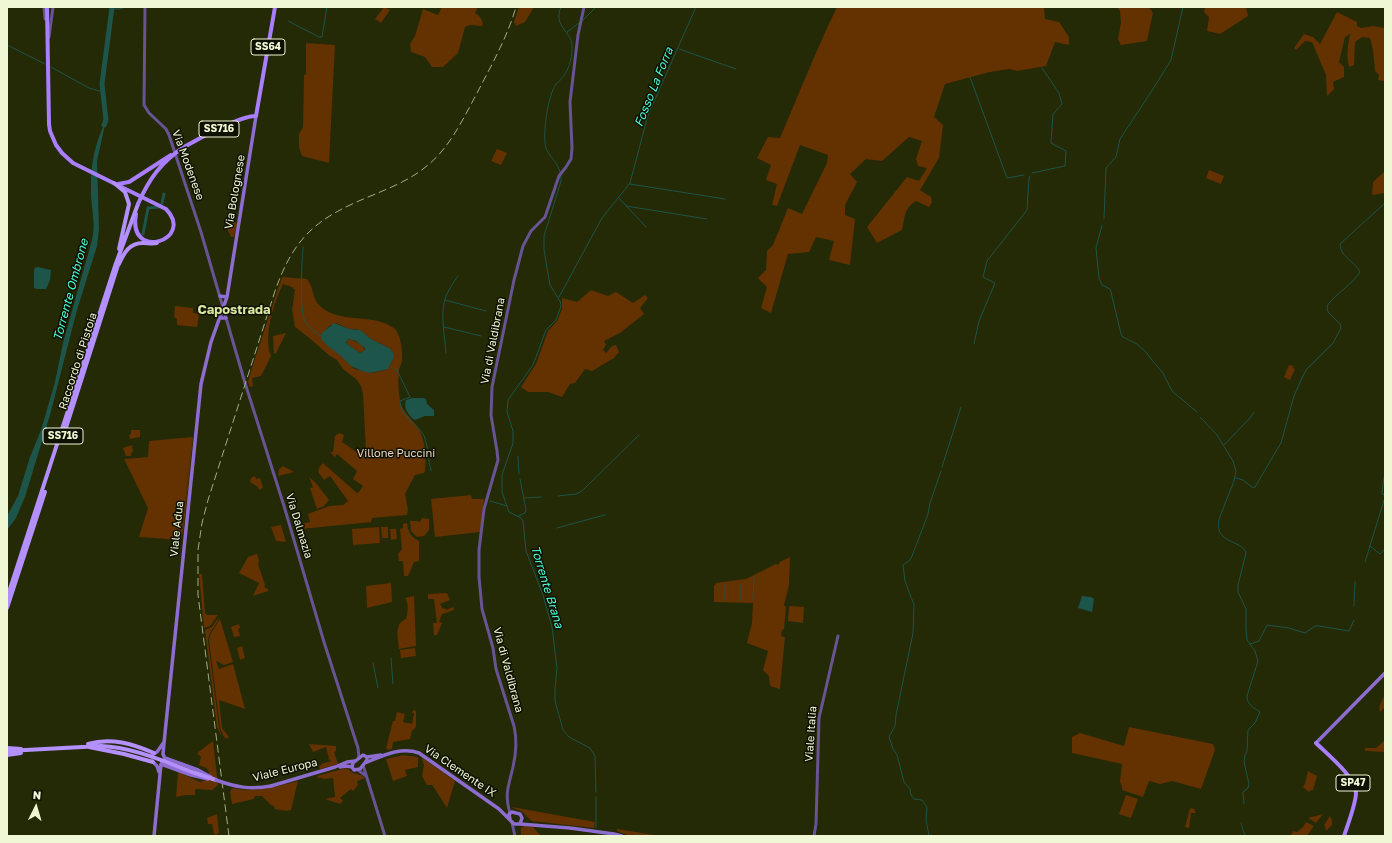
<!DOCTYPE html>
<html>
<head>
<meta charset="utf-8">
<style>
  body { margin:0 }
  #map { position:relative; width:1392px; height:843px; overflow:hidden; background:#242906; font-family:"Golos Text",sans-serif }
  canvas { display:block }
  .frame { position:absolute; inset:0; border:8px solid #f0f7d5; pointer-events:none }
  .north { position:absolute; left:16px; top:787px; width:40px; height:40px; -webkit-text-stroke:3px #0e1100; paint-order:stroke; rotate:5deg; font-size:11px; font-weight:700; line-height:16px; text-align:center; color:#f0f7d5 }
  .north::after { content:''; display:block; margin:auto; width:14px; height:18px; background:#f0f7d5; clip-path:polygon(50% 0,100% 100%,50% 72%,0 100%) }
</style>
</head>
<body>
<div id="map">
<canvas width="1392" height="843"></canvas>
<div class="frame"></div>
<div class="north">N</div>
</div>
<script>
const context = document.querySelector('canvas').getContext('2d');
context.lineJoin = 'round';
function fill(path, color) { context.fillStyle = color; context.fill(path, 'evenodd'); }
function stroke(path, color, width, dash) { context.strokeStyle = color; context.lineWidth = width; context.lineCap = dash ? 'butt' : 'round'; context.setLineDash(dash || []); context.stroke(path); }
function drawText(font, color, halo, rows, align = 'center') {
  context.font = font + ' "Golos Text",sans-serif'; context.lineWidth = 3; context.setLineDash([]); context.textBaseline = 'middle'; context.strokeStyle = halo; context.fillStyle = color; for (const [text, x, y, turn = 0] of rows) {
    context.save(); context.translate(x, y); context.rotate((+turn || 0) * Math.PI / 180); context.textAlign = isNaN(turn) ? turn : align; if (halo) context.strokeText(text, 0, 0); context.fillText(text, 0, 0); context.restore();
  }
}
fill(new Path2D(`
  M384,7L390,10L381,23L375,19Z
  M442,7H478L475,13C480,16 482,19 483,25L481,26L470,25L465,27L458,53L443,67H432L425,57L411,52L410,44L415,36L423,9L438,15Z
  M519,7H534L525,22L516,26L514,22Z
  M837,7H1044L1045,19L1059,22L1069,37V45L1055,42L1046,66L1017,71L1009,69L990,72L945,84L934,117L943,125L939,158L920,190L931,197L932,202L929,207L916,201C904,208 905,217 902,230L877,243L867,227L907,177L919,181L927,168L918,166L916,159L922,141L909,137L882,161L866,159L850,174L857,182L845,205V215L855,219L850,265L829,260L834,241L816,237L809,252L788,254L771,313L761,308L767,287L758,278L766,270L767,251L773,245L788,208L802,214L827,163L828,155L800,145L777,206L772,205L777,184L766,180L771,165L757,158L768,137L780,138C799,94 816,50 837,7Z
  M1117,7H1149L1153,13L1147,41L1121,45L1118,39L1121,23L1120,11Z
  M1205,7H1246L1248,16L1220,34L1207,31L1209,17L1204,12Z
  M1337,12L1357,22V26L1361,28L1373,26L1385,28V80L1384,81L1378,80L1379,75L1375,71L1373,50L1370,38L1362,37L1355,42L1354,65L1349,67C1346,55 1348,45 1350,34L1345,37L1339,62L1344,67V77L1333,82L1334,89L1327,96L1326,75L1312,42L1305,41L1296,50L1294,48L1304,34L1313,37L1320,44Z
  M306,43L335,45L329,163L302,156L299,147V134L303,127L304,75L306,74Z
  M497,149L507,153L501,165L491,161Z
  M1209,170L1224,176L1221,184L1206,178Z
  M1385,171V193L1372,195L1373,182Z
  M236,222L237,225L234,237H231L227,228L230,226V223Z
  M282,277L307,279C314,287 312,299 320,306C340,325 375,312 395,329C401,335 403,353 402,361C401,364 400,367 399,370C398,381 398,396 402,407C406,414 412,420 417,426C425,438 427,457 425,471L424,473L415,475L405,494L408,510L407,515L372,518L371,522L301,529V524L310,522L308,514L329,506L343,505L348,501L330,476L324,480L318,472L319,468L323,463L357,493L359,492L363,486L353,479L357,471L337,454L335,457L330,452H333L335,436L339,433L344,435L342,442L361,455L366,451L363,394L361,386L356,379L343,369L337,360L330,356L308,337L295,327L292,310L295,290L292,287L283,284C274,302 263,336 271,356L261,376L252,378L253,386L250,387L248,382L251,371ZM336,323L349,329H356L362,332L371,339L391,349L393,353V359L388,369L372,373L355,369L351,366L321,335L329,326Z
  M591,290L608,296L616,292L633,303L645,295L648,298L640,308L644,314L620,333L604,341L606,345L603,350L606,353L612,346L616,345L619,352L614,358L592,371L585,369L575,383L570,384L562,397L548,392H528L521,387L536,364L548,331L557,321L562,309V298L577,302Z
  M175,306L193,308V313L199,314L197,327L177,325V319L174,317Z
  M286,333L276,353L274,354L273,336Z
  M350,339L361,344L365,350L360,353L347,344V341Z
  M1289,365L1294,366L1293,368L1295,369L1290,380L1284,377Z
  M131,430H140V437L130,439L129,435L131,434Z
  M192,437L181,540L139,537L148,508L124,459L148,457L149,441Z
  M192,438H193L183,534H182Z
  M132,445L133,452L131,453V456H126L123,448Z
  M283,466L294,472L278,476L279,469Z
  M255,476L256,479L260,478L263,488L259,490L258,487L250,482L251,478Z
  M309,477L316,483L329,500L324,506L317,509L310,488L313,487Z
  M471,495L472,499H484L480,532L435,537L431,499Z
  M422,518L429,519V530L424,536L417,537L411,531L410,521H417L420,522Z
  M407,523C408,532 411,537 419,541V561L414,562L408,576H404L403,561H399L398,554L402,549L400,529L403,528V524Z
  M281,525L286,542L276,541L271,527Z
  M379,527L380,543L353,545L352,529Z
  M381,527H388V538H382Z
  M390,529H396L397,539L391,540Z
  M257,554L259,561L258,564L265,585L264,587L268,589V591L253,596L259,583L239,573L248,557Z
  M790,557L789,585L784,605L786,607L784,629L782,630L781,636L785,637L780,689L770,686L769,676L763,670L768,651L747,643L752,623L753,603L714,602V586L716,583L746,579L776,564L777,565L779,564L780,562Z
  M199,574H202L205,613L207,615H218C213,620 213,627 204,628Z
  M391,583L392,602L367,608L366,586Z
  M447,593L450,600L440,604L443,609L445,608L446,610L453,607L454,610L442,614L439,622L442,623L437,635H434L433,623H437L434,599H428V594Z
  M414,596L416,646L399,649C398,638 394,623 406,619C408,612 409,604 405,598Z
  M789,606L804,607L803,623L788,621Z
  M219,617C217,626 208,631 208,641L219,727L222,737L217,727L205,630L212,627Z
  M220,619L233,662L224,665L216,661L219,669L233,664L245,709L219,700L222,728L229,737L226,739L223,735L220,727L209,640L210,635Z
  M239,624L240,628L238,629L240,636L234,637L231,627Z
  M242,646L245,658L240,660L237,648Z
  M415,648L416,656L401,658L400,650Z
  M1385,694V707L1380,712L1379,707Z
  M413,710L416,711V727L412,731L410,739L393,742L392,749L388,750L386,748L393,721H395L397,712L405,714L403,722L412,724L414,713H412Z
  M1129,727L1213,744L1215,750L1201,789L1172,781L1160,784L1149,781L1143,797L1122,790V786L1120,782L1122,764L1072,753V737L1080,733L1124,746Z
  M1385,740V752L1365,751V748H1376Z
  M213,741L218,785L212,790L195,789V795H185L176,797L178,772L200,782L206,780L209,772L206,768L199,765L201,757L197,753Z
  M309,744L336,746V751L334,752L338,764L320,769L319,766L321,765V764L331,761L330,759L328,760L329,758L326,747L313,752Z
  M403,755L418,757V767L405,770L407,776L393,781L386,759Z
  M421,757L455,781L447,808L433,786L432,785H427L422,776L424,765Z
  M346,768L353,773L361,775L365,778L357,781L358,785L353,791L351,789L340,798L343,801L340,804L325,799L335,797L333,778L323,779L321,778H318L317,776Z
  M1308,771L1317,776L1313,790H1311L1309,792L1303,787L1305,784Z
  M298,781L291,810L286,811L275,809L274,806L271,805L262,796H255L254,799L232,804L230,792L232,788C255,793 275,787 298,781Z
  M1126,795L1138,799L1131,818L1119,814Z
  M512,807L595,822L594,828L532,821C527,818 526,814 521,811C518,809 515,810 512,807Z
  M1190,808L1194,809L1196,813H1191L1189,828L1185,827Z
  M217,814L219,833L216,835L214,834L212,824H208L207,818Z
  M1323,814L1316,823L1308,818Z
  M1330,816L1332,820V825L1326,831L1325,826L1324,825Z
  M1306,822L1314,826L1307,836H1291L1293,831L1297,832L1303,827Z
  M525,826L533,827L541,836H543H521V828Z
  M617,829L654,835V836H630L617,831Z`), '#633200');
fill(new Path2D(`
  M106,120L97,161L99,229L97,246L77,310L50,415L25,497L16,518L7,530V516L18,496L30,457L41,430L55,382L63,343L92,240C96,223 91,208 91,191C90,165 95,143 106,120Z
  M37,267L51,270L50,280L46,289H37L34,288V270L35,268Z
  M334,323L349,329L360,330L371,339L391,349L393,353L394,357L388,369L370,373L362,371L351,366L341,356L328,346L321,339V335L323,332ZM349,339L356,341L365,348V350L360,353L347,344L346,342Z
  M412,398H423L426,399L427,404L434,410V416H425L415,420L413,419C408,414 403,407 406,400Z
  M1082,596L1091,597L1094,599L1092,612L1078,608Z`), '#1d554a');
stroke(new Path2D(`
  M111,9H120L125,7
  M288,21L319,37H322L327,7
  M582,21L596,7
  M566,33L580,22
  M7,45L45,64
  M679,49L736,69
  M51,67L89,88L103,92
  M970,77L1007,178L1024,175
  M560,172C558,163 549,156 546,148C542,135 548,95 556,84C558,82 561,80 562,78C569,70 572,58 572,49C574,31 552,28 561,7
  M1032,173L1065,166L1066,151L1051,143L1053,114L1062,104L1059,93L1042,68
  M561,175V181L544,236V250L550,285L560,301L561,306L556,320L546,330L533,365L508,400L507,412L513,431V443L502,475V492L509,512L521,518L523,521L526,551L543,595L552,627L557,668L555,689V701L563,730L569,737L590,748L595,756L596,792
  M630,184L725,199
  M619,198L646,227
  M626,206L707,219
  M1104,219L1106,168L1116,157L1120,139L1153,89L1171,60L1183,7
  M1102,225L1096,248L1099,278L1102,285L1110,289L1111,292L1121,334L1123,337L1137,344L1146,352L1151,359L1163,373L1172,391L1197,412
  M303,247C302,262 299,310 305,321C308,327 315,332 321,336
  M559,297L602,218L630,183L648,115L696,7
  M445,300L486,311
  M444,327L481,336
  M974,344L979,321L995,283L983,277L987,261L1027,210L1029,178L1030,176
  M446,353C445,336 440,316 445,299C448,290 453,283 458,276
  M394,369L397,370L410,397L400,401C400,415 416,424 423,434C427,439 429,464 431,471
  M1200,417L1217,435L1233,461L1236,471L1234,481L1219,519C1214,545 1242,539 1246,553L1238,585V592L1246,609V629L1247,640L1255,651L1258,661L1247,696C1247,705 1254,708 1260,712L1255,723L1248,730L1247,751L1245,755L1244,762L1249,784L1248,788L1243,792L1244,804
  M1224,445L1250,418L1254,412
  M518,456L519,474
  M942,467L961,407
  M1385,475L1384,477L1382,492V494L1385,495
  M1236,478L1243,480L1253,488L1255,487L1281,443L1294,396L1302,378L1306,370L1333,343L1341,328L1340,324L1328,312L1327,306C1336,293 1352,285 1360,272C1356,262 1339,256 1340,244L1385,203
  M558,496L576,494L582,491L639,435
  M524,498L541,497
  M490,501L507,506
  M518,516L525,513L526,510L520,479
  M557,528L597,517L605,515
  M1370,546L1380,554L1385,549
  M1365,562L1385,497
  M753,599L754,577
  M725,601V585
  M741,601V584
  M1354,606L1355,581
  M1250,644L1259,641L1267,625L1289,628L1305,633L1315,626H1319L1349,631L1354,620
  M391,658L393,684
  M373,663L378,688
  M596,797V828
  M1241,823L1245,836
  M598,835V836
  M929,836L926,819L927,807L922,800L914,799L911,795L910,789L904,782L897,755L893,749L889,737L895,726L896,715L913,633L914,605L905,581L903,565L910,560L912,556L928,514L930,503L941,471`), '#1d554a', 1);
stroke(new Path2D(`
  M162,203L164,194
  M143,234L148,208L159,207`), '#1d554a', 3);
stroke(new Path2D(`
  M104,125L106,120L102,84L112,7`), '#1d554a', 5);
stroke(new Path2D(`
  M44,7L45,19
  M145,7L144,105L149,113L166,129L169,135L201,232L245,383L284,506L324,642L358,748L359,758
  M49,37L53,7
  M363,765L385,836
  M358,770L366,776
  M510,813C504,794 509,785 513,767C516,754 517,739 514,726L496,669L493,648L482,609L479,577V550L484,509L498,460L497,451L491,415L492,387L514,280L523,246L531,231L545,217L559,176L566,167L571,159L572,148L570,102L578,35L584,7
  M512,823L515,836
  M814,836L816,824L819,718L838,636`), '#675492', 3);
stroke(new Path2D(`
  M220,296L227,297
  M220,318H226
  M1316,743L1385,673
  M152,755L157,752L164,742
  M363,755L367,757V760L360,769L354,770L352,767L353,763Z
  M367,757L381,755
  M165,758L198,770L211,777
  M152,761L157,766L159,772
  M365,763C382,756 401,746 419,753L499,809L514,824H520L522,818L520,814L512,812L509,814L510,819
  M161,764L191,775L208,779
  M340,767L346,766L352,767
  M271,786L335,767L347,762L355,761
  M520,824L570,828L614,834L622,836
  M154,836L161,764L165,759L163,754L165,733L201,384L211,342L227,297L256,116`), '#8d6dcf', 3.5);
stroke(new Path2D(`
  M47,7L49,124L50,131L56,145L62,153L73,163L166,209C196,240 127,262 136,214
  M184,147C198,139 242,115 256,116L275,7
  M118,184L129,182L171,155
  M1316,743C1327,754 1357,778 1356,794C1355,806 1348,824 1344,836`), '#aa7fff', 4);
stroke(new Path2D(`
  M114,183L125,192L129,204L119,249
  M119,264C124,253 129,243 143,243C148,243 152,244 157,243
  M65,431L119,262
  M7,598L115,266L138,204
  M7,608L45,492
  M88,744C111,737 133,744 154,753
  M89,747L124,754L153,762
  M7,748L21,749
  M7,751L101,746
  M7,755L21,753
  M195,773L216,780`), '#b490fe', 4);
stroke(new Path2D(`
  M229,836L198,595V550L202,523L208,500L275,291C295,234 319,217 373,195C392,187 412,179 428,165C450,147 463,119 476,95C491,66 507,38 516,7`), '#a4ab88', 1, [8, 4]);
stroke(new Path2D(`
  M216,780C235,787 251,790 271,786`), '#8d6dcf', 3.5);
stroke(new Path2D(`
  M138,204C149,179 161,162 184,147`), '#aa7fff', 4);
stroke(new Path2D(`
  M101,746C133,747 165,762 195,773`), '#b490fe', 4);
for (const [x, y, w] of [
  [268,47,34],
  [219,129,40],
  [63,436,40],
  [1353,783,34]
]) { const box = new Path2D(); box.roundRect(x - w / 2, y - 8, w, 16, 3); context.fillStyle = '#0e1100'; context.fill(box); stroke(box, '#f0f7d5', 1); }
drawText('bold 10px', '#f0f7d5', null, [
  ["SS64",268,47],
  ["SS716",219,129],
  ["SS716",63,436],
  ["SP47",1353,783]
]);
drawText('11px', '#f0f7d5', '#0e1100', [
  ["Via Modenese",188,165,70],
  ["Via Bolognese",235,192,-80],
  ["Via di Valdibrana",493,341,-79],
  ["Raccordo di Pistoia",78,361,-72],
  ["Via Dalmazia",299,526,73],
  ["Viale Adua",177,529,-84],
  ["Via di Valdibrana",508,670,75],
  ["Viale Italia",811,734,-86],
  ["Viale Europa",285,770,-14],
  ["Via Clemente IX",460,771,34]
]);
drawText('11px', '#edd4c2', '#0e1100', [
  ["Villone Puccini",396,454]
]);
drawText('italic 12px', '#4afbd9', '#0e1100', [
  ["Fosso La Forra",654,87,-68],
  ["Torrente Ombrone",71,290,-75],
  ["Torrente Brana",547,587,73]
]);
drawText('bold 13px', '#dae7a3', '#0e1100', [
  ["Capostrada",234,310]
]);
</script>
</body>
</html>
